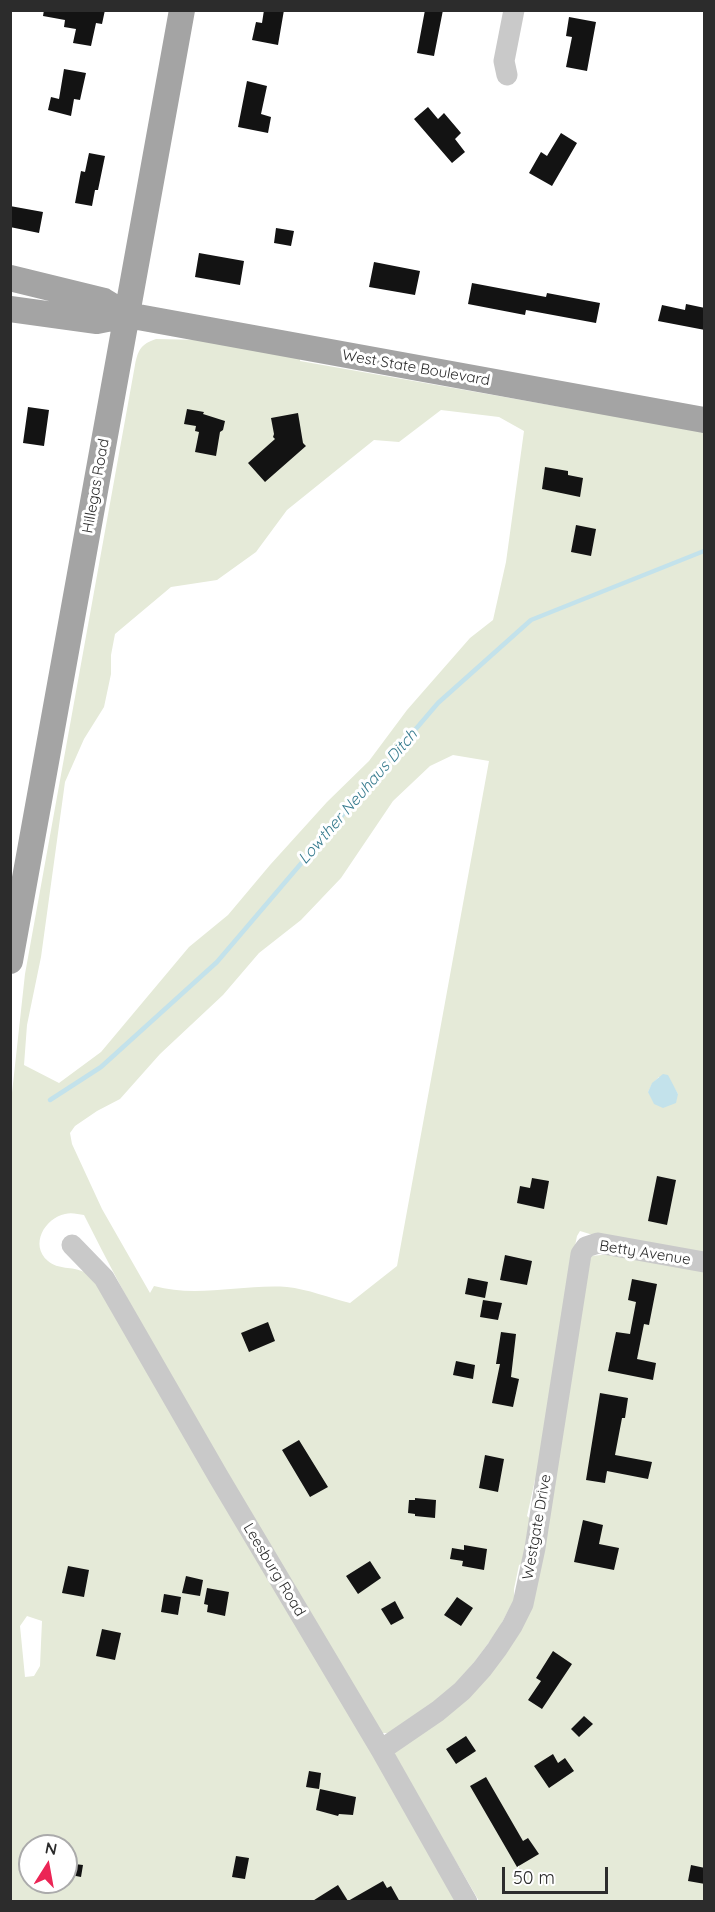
<!DOCTYPE html>
<html>
<head>
<meta charset="utf-8">
<style>
  body { margin:0 }
  #map { position:relative; width:715px; height:1912px; overflow:hidden; background:#fff; font-family:Quicksand,sans-serif }
  canvas { display:block }
  .frame { position:absolute; inset:0; border:12px solid #2c2c2c; pointer-events:none }
  .north { position:absolute; left:18px; top:1834px; width:60px; height:60px; box-sizing:border-box; background:#fff; border:2px solid #ababab; border-radius:50%; rotate:11deg; font-size:16px; font-weight:700; line-height:24px; text-align:center; color:#2c2c2c }
  .north::after { content:''; display:block; margin:auto; width:21px; height:27px; background:#eb2555; clip-path:polygon(50% 0,100% 100%,50% 72%,0 100%) }
  .scale { position:absolute; left:502px; top:1867px; width:106px; height:27px; box-sizing:border-box; border:3px solid #2c2c2c; border-top:0; padding-left:8px; font-size:18px; line-height:21px; white-space:nowrap; color:#2c2c2c; -webkit-text-stroke:4px #fff; paint-order:stroke }
</style>
</head>
<body>
<div id="map">
<canvas width="715" height="1912"></canvas>
<div class="frame"></div>
<div class="north">N</div>
<div class="scale">50 m</div>
</div>
<script>
const context = document.querySelector('canvas').getContext('2d');
context.lineJoin = 'round';
function fill(path, color) { context.fillStyle = color; context.fill(path, 'evenodd'); }
function stroke(path, color, width, dash) { context.strokeStyle = color; context.lineWidth = width; context.lineCap = dash ? 'butt' : 'round'; context.setLineDash(dash || []); context.stroke(path); }
function drawText(font, color, halo, rows, align = 'center') {
  context.font = font + ' Quicksand,sans-serif'; context.lineWidth = 6; context.setLineDash([]); context.textBaseline = 'middle'; context.strokeStyle = halo; context.fillStyle = color; for (const [text, x, y, turn = 0] of rows) {
    context.save(); context.translate(x, y); context.rotate((+turn || 0) * Math.PI / 180); context.textAlign = isNaN(turn) ? turn : align; if (halo) context.strokeText(text, 0, 0); context.fillText(text, 0, 0); context.restore();
  }
}
fill(new Path2D(`
  M156,339L203,340L300,359V361L567,408L704,429V1901H479L395,1757V1749L471,1695L539,1555L519,1565L514,1589V1600L498,1630L473,1664L447,1693L392,1733H382C280,1562 173,1393 84,1215C78,1214 71,1212 65,1214C45,1218 29,1245 48,1261C58,1270 72,1266 84,1272C88,1274 92,1278 95,1281L458,1901L11,1902V1102L25,974L135,365C138,350 141,344 156,339ZM441,410L499,417L524,431L506,562L493,620L470,638L407,710L369,761L327,802L270,865L228,915L189,947L101,1052L59,1083L24,1065L27,1025L41,957L65,782L84,739L104,707L111,674V655L115,634L171,587L217,580L256,552L287,510L374,440L399,442ZM453,755L489,761L397,1266L350,1303C330,1298 307,1289 287,1287C243,1284 196,1298 154,1286L150,1293L102,1209L72,1144L70,1133L75,1126L97,1111L120,1099L160,1054L223,995L259,953L301,920L341,878L393,801L430,766ZM659,1077L673,1086L678,1094L648,1092L652,1084ZM580,1231L593,1235L610,1254L592,1256L584,1271H570L577,1236ZM535,1480L537,1525L527,1516ZM27,1616L42,1621L40,1666L34,1676L25,1677L20,1626ZM30,1846H66V1882H30Z`), '#e5ead8');
fill(new Path2D(`
  M663,1074L668,1075L678,1094L676,1103L663,1108L654,1104L648,1092L652,1083Z`), '#c3e2eb');
stroke(new Path2D(`
  M50,1100L101,1067L217,962L438,703L531,620L704,551`), '#c3e2eb', 4.5);
fill(new Path2D(`
  M44,10H105L102,24L96,23L91,46L73,43L76,29L64,27L65,20L43,16Z
  M264,10H284L278,45L252,40L256,22L262,23Z
  M425,10H443L434,56L417,53Z
  M569,17L596,22L587,71L566,67L572,37L566,36Z
  M64,69L86,73L80,100L74,99L71,116L48,110L51,97L59,99Z
  M247,81L267,86L261,114L271,117L268,133L238,127Z
  M428,107L438,119L444,113L461,133L455,139L465,152L452,163L414,119Z
  M561,133L577,143L552,186L529,173L541,152L547,156Z
  M89,153L105,156L98,190H95L92,206L75,203L81,171L85,172Z
  M10,206L43,212L39,233L10,227Z
  M276,228L294,231L291,246L274,243Z
  M199,253L244,261L240,285L195,277Z
  M374,262L420,271L415,295L369,287Z
  M472,283L546,297L547,293L600,303L596,323L526,310L525,315L468,304Z
  M686,304L705,308V330L658,321L662,305L685,310Z
  M28,407L49,410L44,446L23,443Z
  M187,409L204,412L203,414L225,421L223,430L220,432L216,456L195,452L199,432L195,431L196,426L184,424Z
  M298,413L303,443L306,446L265,482L248,463L275,439L273,437L274,434L271,418Z
  M545,467L568,471V475L583,478L580,497L542,489Z
  M576,525L596,529L591,556L571,552Z
  M657,1176L676,1180L667,1225L648,1221Z
  M532,1178L549,1181L544,1209L517,1203L520,1186L530,1188Z
  M505,1255L532,1261L527,1285L500,1280Z
  M468,1278L488,1282L485,1298L465,1294Z
  M632,1279L657,1284L649,1325L644,1324L637,1359L656,1363L653,1380L608,1371L616,1332L630,1334L636,1302L628,1300Z
  M483,1300L502,1303L498,1320L480,1317Z
  M268,1322L275,1341L249,1352L241,1333Z
  M501,1332L516,1334L511,1377L519,1379L513,1407L492,1403L500,1364H496Z
  M456,1361L475,1365L473,1379L453,1375Z
  M600,1393L628,1398L625,1418H622L615,1455L652,1462L648,1479L607,1471L605,1483L586,1480Z
  M299,1440L328,1487L310,1497L282,1450Z
  M485,1455L504,1459L498,1492L479,1488Z
  M415,1498L436,1500L435,1518L415,1516V1514L408,1513L409,1500H415Z
  M583,1520L603,1525L599,1544L619,1548L614,1570L574,1562Z
  M464,1545L487,1549L484,1570L462,1566L463,1561L450,1559L452,1548L464,1550Z
  M370,1561L381,1578L358,1594L346,1576Z
  M68,1566L89,1570L84,1597L62,1593Z
  M186,1576L203,1580L200,1596L182,1593Z
  M207,1588L229,1592L225,1616L207,1612L208,1605L204,1604Z
  M164,1594L181,1597L178,1615L161,1612Z
  M457,1597L473,1608L461,1626L444,1615Z
  M395,1601L404,1618L391,1625L381,1609Z
  M102,1629L121,1633L115,1660L96,1656Z
  M553,1651L572,1664L542,1709L528,1700L541,1681L536,1678Z
  M584,1716L593,1724L579,1737L571,1729Z
  M466,1736L476,1751L456,1764L446,1749Z
  M553,1754L558,1763L565,1758L574,1771L549,1788L534,1766Z
  M309,1771L321,1773L319,1789L306,1787Z
  M486,1777L523,1841L528,1838L539,1854L517,1867L470,1786Z
  M320,1789L356,1797L353,1815L339,1814L338,1816L316,1810Z
  M236,1856L249,1858L245,1879L232,1877Z
  M66,1863L83,1865L81,1877L66,1874Z
  M691,1865L705,1868V1884L688,1881Z
  M383,1881L387,1888L391,1886L400,1902H311L338,1885L348,1901Z`), '#131313');
stroke(new Path2D(`
  M507,75L504,61L514,10
  M72,1245L104,1278L218,1476L381,1750L467,1902
  M381,1750L438,1711L462,1691L482,1669L497,1649L512,1626L523,1604L535,1548L581,1254L586,1247L598,1243L704,1262`), '#c9c9c9', 21);
stroke(new Path2D(`
  M10,278L104,301L127,315L704,420
  M10,309L97,321L127,315
  M10,961L182,10`), '#a4a4a4', 26);
drawText('15px', '#2c2c2c', '#fff', [
  ["West State Boulevard",416,368,10],
  ["Hillegas Road",96,486,-80],
  ["Betty Avenue",645,1253,9],
  ["Westgate Drive",537,1527,-80],
  ["Leesburg Road",274,1570,59]
]);
drawText('italic 16px', '#387c8f', '#fff', [
  ["Lowther Neuhaus Ditch",358,797,-49]
]);
</script>
</body>
</html>
